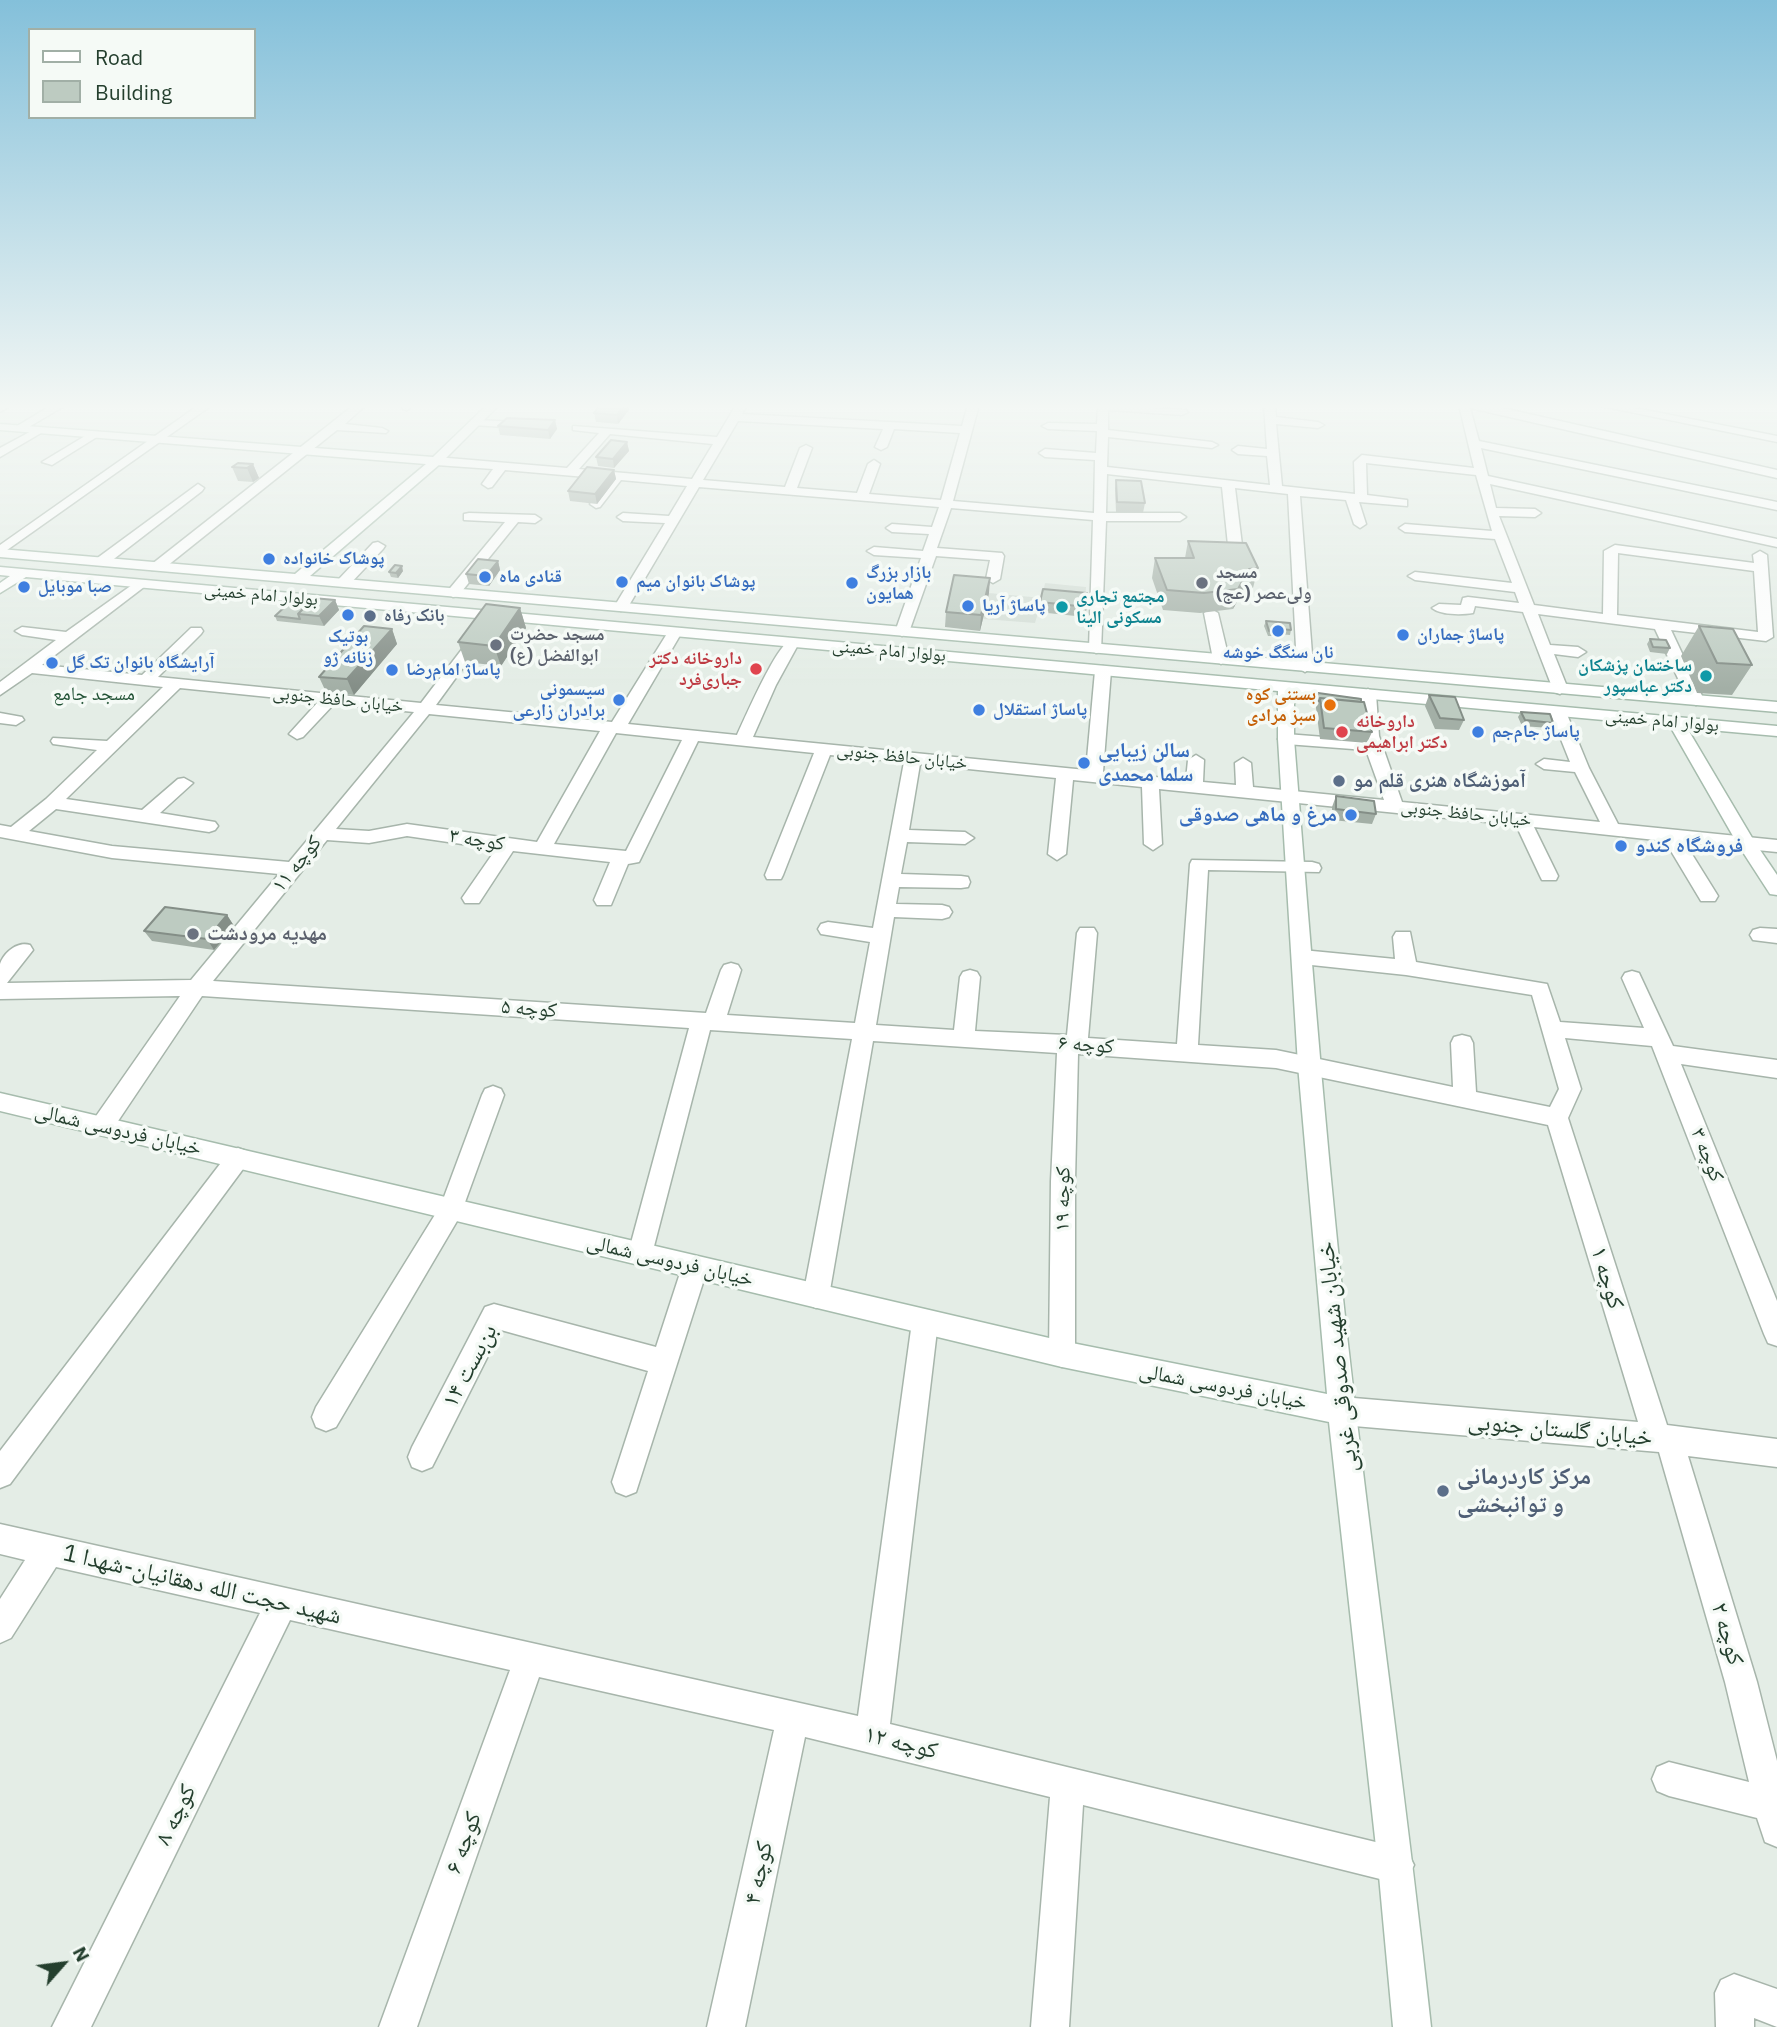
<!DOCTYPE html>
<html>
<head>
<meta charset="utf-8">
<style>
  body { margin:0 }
  #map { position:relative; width:1777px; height:2027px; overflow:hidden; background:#e4ede6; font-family:"IBM Plex Sans",sans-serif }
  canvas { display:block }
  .legend { position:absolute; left:28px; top:28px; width:228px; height:91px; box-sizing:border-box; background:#f5faf6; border:2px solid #a1afa6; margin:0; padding:9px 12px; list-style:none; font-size:21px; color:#243f2e }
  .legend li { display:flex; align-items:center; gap:14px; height:35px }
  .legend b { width:35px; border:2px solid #a1afa6 }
  .north { position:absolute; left:28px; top:1929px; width:70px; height:70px; -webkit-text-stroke:5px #f5faf6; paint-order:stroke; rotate:62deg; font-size:19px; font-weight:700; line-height:28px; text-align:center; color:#243f2e }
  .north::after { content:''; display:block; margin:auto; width:24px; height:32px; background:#243f2e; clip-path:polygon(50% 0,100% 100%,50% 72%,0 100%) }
</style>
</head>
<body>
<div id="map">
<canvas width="1777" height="2027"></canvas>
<ul class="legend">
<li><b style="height:9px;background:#fff"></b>Road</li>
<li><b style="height:19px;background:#bdcbc1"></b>Building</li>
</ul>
<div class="north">N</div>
</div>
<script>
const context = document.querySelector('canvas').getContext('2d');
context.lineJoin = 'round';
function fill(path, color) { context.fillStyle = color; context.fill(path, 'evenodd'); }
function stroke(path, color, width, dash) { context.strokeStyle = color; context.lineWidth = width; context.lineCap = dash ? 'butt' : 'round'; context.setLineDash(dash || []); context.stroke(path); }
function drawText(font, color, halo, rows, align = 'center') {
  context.font = font + ' "IBM Plex Sans","Noto Naskh Arabic",sans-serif'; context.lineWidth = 7; context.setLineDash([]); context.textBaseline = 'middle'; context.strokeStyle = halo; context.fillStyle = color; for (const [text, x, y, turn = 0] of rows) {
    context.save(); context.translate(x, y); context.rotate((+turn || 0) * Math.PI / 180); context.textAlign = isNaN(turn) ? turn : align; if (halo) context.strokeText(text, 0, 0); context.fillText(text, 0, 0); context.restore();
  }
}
fill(new Path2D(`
  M1045,583L1086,587L1085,603L1042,599L1035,623L983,619L989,593L1042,598Z`), '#d3ddd5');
const street = new Path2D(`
  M0,405H12L0,412Z
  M52,405H66L22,431L12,429Z
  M199,405H212L0,555V545Z
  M354,405H366L345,424L382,428L388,431L386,433L337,430L162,570H152V564Z
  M403,405H414L407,410L403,409Z
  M736,405H747L742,414L962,426L968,405H979L953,501L1094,513L1095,460L1045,457L1039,453L1045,449L1096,453L1097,431L1048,429L1042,426L1048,423L1097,424L1098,405L1186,410L1188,412L1182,415L1108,410V430L1212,442L1218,445L1212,448L1108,437L1107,467L1270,485L1267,456L1238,454L1232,450L1238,446L1267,449L1264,405H1275L1276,417L1318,422L1324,425L1318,428L1276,424L1282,486L1355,494L1354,462L1362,455L1474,468L1459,405H1489L1777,470V478L1470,408L1479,441L1777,502V510L1481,448L1488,476L1777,539V547L1490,484L1496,508L1535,509L1541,513L1535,517L1499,516L1534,605L1603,614L1604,551L1615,545L1754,563L1753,555L1760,551L1767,555L1773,637L1766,641L1671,630L1704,700L1696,705L1688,700L1655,629L1538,614L1550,645L1578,647L1586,652L1578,657L1554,654L1568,689L1560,694L1554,692L1523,612L1475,606L1473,613C1461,615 1441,615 1432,608L1439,604L1461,605L1463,598L1468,597L1519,603L1515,592L1415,580L1408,576L1415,572L1512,583L1495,539L1405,532L1399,528L1405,524L1492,531L1476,475L1366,463L1367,495L1407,500V506L1359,502L1366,524L1360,528L1354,524L1346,500L1300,496L1313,667L1305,672L1297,667L1288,494L1235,488L1242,545L1235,549L1228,545L1222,487L1107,474L1106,513H1180L1186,517L1180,521H1106L1101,652L1096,653L1089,649L1093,520L951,508L937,548L1002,553L1004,556L1000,579L993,583L986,579L990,560L936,556L909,632L902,636L895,632L921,558L874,555L867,551L874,547L923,551L929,534L892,532L886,528L892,524L932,527L939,507L699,487L628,607L621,611L614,607L665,523L623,521L617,517L623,513L669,516L687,486L621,480L600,507L596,508L590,504L609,479L505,470L492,487L488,488L482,484L493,469L436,465L430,461L436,457L567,468L599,433L573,430V426L717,437ZM738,421L883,429L875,447L881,450L887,447L894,429L960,433L941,500L869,494L880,464L874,460L868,464L857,493L797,488L812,448L806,445L800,448L785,487L703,480ZM610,434L713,444L692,479L579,469ZM1618,553L1754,571L1758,632L1617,615Z
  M1596,405H1620L1777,436V442Z
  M476,420L521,422L527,425L521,428L472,425V421Z
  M37,428L41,429V433L0,457V448Z
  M90,433L100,435L52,465L42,462Z
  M198,484L204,488L202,491L106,565H96V559Z
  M469,513L535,515L541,519L535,523L518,522L458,596L453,597L446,593L505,522L464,520V514Z
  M378,542L385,546L383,549L348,586H338V580L373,543Z
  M139,580L146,584L144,587L42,665L142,675L191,628H201L203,631L201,634L158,677L421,703L475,632L480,631L487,635L436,705L612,722L668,632L675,628L682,632L628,724L737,735C745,718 777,643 792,639L799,643L776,685L753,737L1086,770L1095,671L1103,666L1111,671L1103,772L1186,780L1188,760L1196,755L1204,760L1203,782L1236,785L1235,763L1243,758L1251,763L1253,787L1384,800L1366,750L1286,744L1278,739L1286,734L1363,740L1360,721V694L1368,689L1376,694L1379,736L1402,802L1600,822L1575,772L1544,769L1536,764L1544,759L1570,762L1550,712L1558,707L1566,712L1589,768L1618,824L1777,840V852L1685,843L1718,896L1715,901H1701L1665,841L1534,827L1558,876L1556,880H1542L1540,876L1516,825L1159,789L1162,844L1153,850L1144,844L1142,787L1073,780L1066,854L1057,860L1048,854L1056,778L920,764L909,830L965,832L974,838L965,844L907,842L901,874L961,876L968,877L970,882L968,887L961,888L899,887L896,904L942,905L949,907L952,912L949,917L942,919L894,917L876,1025L954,1030L960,977L963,972L970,970L977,972L980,977L975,1031L1067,1035L1077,933L1080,928H1094L1097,933L1088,1038L1177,1044L1190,864L1192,860L1312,862L1319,864L1321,868L1319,872L1208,870L1198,1045L1276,1050L1453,1087L1451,1043L1454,1037L1462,1035L1470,1037L1473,1043L1476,1092L1550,1107L1559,1089L1532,995L1406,975L1302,964L1295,962L1292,957L1295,952L1302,950L1395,959L1393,937L1396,932H1410L1416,962L1547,984L1560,1022L1644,1028L1622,978L1625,973L1632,971L1639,973L1673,1046L1777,1060V1078L1681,1064L1777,1301V1346L1768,1343L1764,1334L1652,1046L1565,1038L1581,1089L1568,1118L1667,1425L1777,1439V1467L1688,1456L1757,1682L1777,1761V1847L1765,1842L1757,1818L1669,1796L1657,1791L1652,1779L1657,1767L1669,1762L1749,1782L1725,1682L1659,1452L1342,1425L1332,1421L1328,1411L1332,1401L1342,1397L1638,1422L1548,1125L1276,1068L1078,1054L1075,1181V1354L1071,1363L1062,1367L1053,1363L1049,1354L1051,1181L1057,1053L873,1041L829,1296L825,1304L816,1308L807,1304L803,1296L852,1039L710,1030L652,1254L649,1262L640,1265L631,1262L628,1254L689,1028L202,996L110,1133L102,1135L94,1133L91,1126L94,1119L180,996L0,999C0,989 0,973 0,964C4,952 18,941 30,945L33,950L7,983L191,980L279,874L112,858L0,837V825L11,827L46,799L97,750L53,744L51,741L53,738L107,741L163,687L32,673L0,695V682L56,640L22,635L15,631L22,627L66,632ZM180,688L318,702L289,734L297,739L303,737L334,704L414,712L289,862L112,846L29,831L56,809L209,832L215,830L218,826L215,822L160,813L193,783L184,778L178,779L142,810L66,799ZM429,714L600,731L537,842L407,824L369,831L336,829ZM616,733L682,740L626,851L554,844ZM698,741L814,753L765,875L767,879H781L783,875L830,755L904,762L873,928L828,922L821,924L818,929L821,934L870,942L855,1023L727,1015L741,970L738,965L731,963L724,965L721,970L706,1013L213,981L327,840L369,843L407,836L496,849L462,898L465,903H479L513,851L610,862L594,900L597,905H611L628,864L639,862L641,858Z
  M1211,609L1218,613L1229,659L1221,664L1213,659L1204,613Z
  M0,713L22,717L24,720L16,725L0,723Z
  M1760,928L1777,929V943L1753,940L1750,935L1753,930Z
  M493,1086L501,1089L504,1095L460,1216L336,1427L326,1431L316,1427L312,1417L316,1407L441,1205L482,1095L485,1089Z
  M238,1148L246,1151L250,1158L246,1165L10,1484L0,1488V1451L230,1151Z
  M695,1256L704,1259L708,1267L636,1492L626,1496L616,1492L612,1482L648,1371L501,1330L432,1467L422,1471L412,1467L408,1457L412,1447L485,1307L494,1304L656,1347L682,1267L686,1259Z
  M925,1310L934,1313L938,1322L890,1724L1396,1847L1408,1853L1414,1865L1408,1877L1396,1883L1083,1805L1069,2027H1031L1050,1797L805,1737L745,2027H707L774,1730L539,1677L417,2027H379L510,1670L290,1620L91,2027H52L260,1613L56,1567L11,1638L0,1643V1599L25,1560L0,1554V1524L858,1716L912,1322L916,1313Z
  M1734,1974L1777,1989V2027L1754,2018V2027H1716L1715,1993L1721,1980Z`);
const secondary = new Path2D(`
  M487,405H499L440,464L310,576L1777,702V712L0,557V549L295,574L426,464L0,430V424L433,457Z
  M0,567L1777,726V736L1687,728L1754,841L1777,875V895L1770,894L1737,843L1670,726L1294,692V739C1312,964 1329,1189 1356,1413C1380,1618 1409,1822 1431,2027H1393L1378,1865L1329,1422L1062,1367L0,1111V1093L1062,1341L1327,1394L1298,1065L1278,739V691L26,577L0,593V583L10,576L0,575Z`);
stroke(street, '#a7b5ab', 3);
stroke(secondary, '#a6bcad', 3);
fill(street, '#fff');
fill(secondary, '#fff');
fill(new Path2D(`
  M600,405H628L629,410L618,424L596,422L594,413Z
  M555,420L557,429L550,439L500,435L498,426Z
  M627,442L629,451L614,468L598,466L596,457Z
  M253,464L259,478L253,482L238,481L232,467Z
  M614,470L616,479L597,504L570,501L568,491Z
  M1116,480L1145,503L1143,513L1116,512L1115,489Z
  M1188,541L1258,568L1253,588L1244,589L1233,609L1200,613L1163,610L1152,578L1155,558H1185Z
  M498,561L500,570L489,586L469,584L466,574Z
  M403,571L398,578L391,577L389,572Z
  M989,593L980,631L945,627L946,612Z
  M335,600L339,610L324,626L277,621L275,616L309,602Z
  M1040,602L1087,607L1085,617L1038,612Z
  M520,608L526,628L501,666L465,662L458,642Z
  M1266,621L1291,630L1290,635L1279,634V636H1268L1264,626Z
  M1699,626L1752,665L1732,695L1697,693L1681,656Z
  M392,629L397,644L354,695L326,692L319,677Z
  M1650,639L1670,648L1667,654L1650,652L1647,644Z
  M1318,693L1372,732L1367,743L1320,739L1316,708V699Z
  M1429,695L1464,720L1459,730L1435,729L1425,706Z
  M1521,712L1553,723L1550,728L1522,726L1518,717Z
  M1336,796L1376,814L1372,824L1332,820V807Z
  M227,915L234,926L214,950L152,941L144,931Z`), '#a3afa6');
fill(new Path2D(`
  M624,405H628L629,410L618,424L617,415Z
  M555,420L557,429L550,439L548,430Z
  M627,442L629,451L614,468L613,459Z
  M253,464L259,478L253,482L247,468Z
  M614,470L616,479L597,504L595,494Z
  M498,561L500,570L489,586L486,576Z
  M402,566L403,571L398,578L396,573Z
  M1249,569L1244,589L1233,609L1238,589Z
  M990,578L989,593L980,631L981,615Z
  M335,600L339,610L324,626L319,616Z
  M520,608L526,628L501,666L494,646Z
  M392,629L397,644L354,695L347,679Z
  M227,915L234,926L214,950L207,939Z`), '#848e87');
const building = new Path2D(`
  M600,405H624L617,415L594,413Z
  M507,418L555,420L548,430L498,426Z
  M611,440L627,442L613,459L596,457Z
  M238,463L253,464L247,468L232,467Z
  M587,467L614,470L595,494L568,491Z
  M1116,480L1141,481L1145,503L1117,502Z
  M1188,541L1246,543L1258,568L1249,569L1238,589L1204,593L1167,590L1155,558H1194Z
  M478,559L498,561L486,576L466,574Z
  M395,565L402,566L396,573L389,572Z
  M954,575L990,578L981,615L946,612Z
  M1043,589L1087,593V607L1040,602Z
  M313,598L335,600L319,616L298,614Z
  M291,601L309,603L298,614L300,619L275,616Z
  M486,604L520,608L494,646L458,642Z
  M1266,621L1290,623L1291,630L1280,629V631H1269Z
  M364,626L392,629L347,679L319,677Z
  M1699,626L1733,629L1752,665L1717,663Z
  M1650,639L1666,640L1670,648L1653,647Z
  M1318,693L1361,699V702L1320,698L1318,703Z
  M1429,695L1455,697L1464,720L1440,718Z
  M1320,698L1364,702L1372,732L1324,728Z
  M1521,712L1550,714L1553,723L1525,720Z
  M1336,796L1374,801L1376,814L1336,809Z
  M165,907L227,915L207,939L144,931Z`);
fill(building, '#bdcbc1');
stroke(building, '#848e87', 2);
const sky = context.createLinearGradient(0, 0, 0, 689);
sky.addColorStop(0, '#84c0da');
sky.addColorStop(0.59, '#f3f7f4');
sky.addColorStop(1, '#f3f7f400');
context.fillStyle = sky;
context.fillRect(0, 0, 1777, 689);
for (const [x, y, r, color] of [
  [269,559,7,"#3f7fe0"],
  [485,577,7,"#3f7fe0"],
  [622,582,7,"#3f7fe0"],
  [852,583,7,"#3f7fe0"],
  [1202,583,7,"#6b7280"],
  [24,587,7,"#3f7fe0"],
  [968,606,7,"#3f7fe0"],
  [1062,607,7,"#0f9aa8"],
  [348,615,7,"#3f7fe0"],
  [370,616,7,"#5c6f8a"],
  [1278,631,7,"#3f7fe0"],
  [1403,635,7,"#3f7fe0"],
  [496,645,7,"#6b7280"],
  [52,663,7,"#3f7fe0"],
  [756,669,7,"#e0444e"],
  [392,670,7,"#3f7fe0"],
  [1706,676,7,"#0f9aa8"],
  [619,700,7,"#3f7fe0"],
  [1330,705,7,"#e8710a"],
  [979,710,7,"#3f7fe0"],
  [1342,732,7,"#e0444e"],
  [1478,732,7,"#3f7fe0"],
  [1084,763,7,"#3f7fe0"],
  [1339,781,7,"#5c6f8a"],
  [1351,815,7,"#3f7fe0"],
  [1621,846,7,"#3f7fe0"],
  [193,934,7,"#6b7280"],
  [1443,1491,7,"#5c6f8a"]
]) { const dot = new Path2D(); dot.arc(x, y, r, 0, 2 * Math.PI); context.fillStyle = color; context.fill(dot); stroke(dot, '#f5faf6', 2.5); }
drawText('bold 18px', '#366cbe', '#f5faf6', [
  ["پوشاک خانواده",283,559],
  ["بازار بزرگ",866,573],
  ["همایون",866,594],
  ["قنادی ماه",499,577],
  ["پوشاک بانوان میم",636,582],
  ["صبا موبایل",38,587],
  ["پاساژ آریا",982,606],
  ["پاساژ جماران",1417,635],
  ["بوتیک",348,637,"center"],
  ["زنانه ژو",348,658,"center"],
  ["نان سنگگ خوشه",1278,653,"center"],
  ["آرایشگاه بانوان تک گل",66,663],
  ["پاساژ امام‌رضا",406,670],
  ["سیسمونی",605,690,"right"],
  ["برادران زارعی",605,711,"right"],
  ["پاساژ استقلال",993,710],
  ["پاساژ جام‌جم",1492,732]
], 'left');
drawText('bold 18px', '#5b616d', '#f5faf6', [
  ["مسجد",1216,573],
  ["ولی‌عصر (عج)",1216,594],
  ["مسجد حضرت",510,635],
  ["ابوالفضل (ع)",510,656]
], 'left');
drawText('18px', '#243f2e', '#f5faf6', [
  ["بولوار امام خمینی",261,595,5],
  ["بولوار امام خمینی",889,651,5],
  ["خیابان حافظ جنوبی",338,700,6],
  ["بولوار امام خمینی",1662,721,5],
  ["خیابان حافظ جنوبی",902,757,6],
  ["خیابان حافظ جنوبی",1466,814,6]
]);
drawText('bold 18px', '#0d838f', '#f5faf6', [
  ["مجتمع تجاری",1076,597],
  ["مسکونی الینا",1076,618],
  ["ساختمان پزشکان",1692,666,"right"],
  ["دکتر عباسپور",1692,687,"right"]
], 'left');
drawText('bold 18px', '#4e5e75', '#f5faf6', [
  ["بانک رفاه",384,616]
], 'left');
drawText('bold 18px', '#be3a42', '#f5faf6', [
  ["داروخانه دکتر",742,659],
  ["جباری‌فرد",742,680],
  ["داروخانه",1356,722,"left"],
  ["دکتر ابراهیمی",1356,743,"left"]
], 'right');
drawText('bold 18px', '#c56008', '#f5faf6', [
  ["بستنی کوه",1316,695],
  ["سبز مرادی",1316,716]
], 'right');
drawText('19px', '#205134', '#f5faf6', [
  ["مسجد جامع",94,695]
]);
drawText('bold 21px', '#366cbe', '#f5faf6', [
  ["سالن زیبایی",1098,751],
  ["سلما محمدی",1098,775],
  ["مرغ و ماهی صدوقی",1337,815,"right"],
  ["فروشگاه کندو",1635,846]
], 'left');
drawText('bold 21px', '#4e5e75', '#f5faf6', [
  ["آموزشگاه هنری قلم مو",1353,781]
], 'left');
drawText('21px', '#243f2e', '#f5faf6', [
  ["کوچه ۳",477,840,9],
  ["کوچه ۱۱",297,864,-51],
  ["کوچه ۵",529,1009,4],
  ["کوچه ۶",1086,1045,4],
  ["خیابان فردوسی شمالی",118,1130,13],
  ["کوچه ۳",1707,1155,68],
  ["کوچه ۱۹",1063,1199,-89],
  ["خیابان فردوسی شمالی",670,1261,13],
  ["خیابان فردوسی شمالی",1223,1387,11]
]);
drawText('bold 21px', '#5b616d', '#f5faf6', [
  ["مهدیه مرودشت",207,934]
], 'left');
drawText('24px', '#243f2e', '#f5faf6', [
  ["کوچه ۱",1607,1278,73],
  ["خیابان شهید صدوقی غربی",1338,1357,-96],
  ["بن‌بست ۱۴",470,1366,-62],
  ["خیابان گلستان جنوبی",1560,1430,5],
  ["شهید حجت الله دهقانیان-شهدا 1",202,1585,13],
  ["کوچه ۲",1727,1634,74],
  ["کوچه ۱۲",901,1743,14],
  ["کوچه ۸",176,1815,-64],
  ["کوچه ۶",464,1843,-70],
  ["کوچه ۴",759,1873,-78]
]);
drawText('bold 24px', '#4e5e75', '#f5faf6', [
  ["مرکز کاردرمانی",1457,1477],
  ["و توانبخشی",1457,1505]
], 'left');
</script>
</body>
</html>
